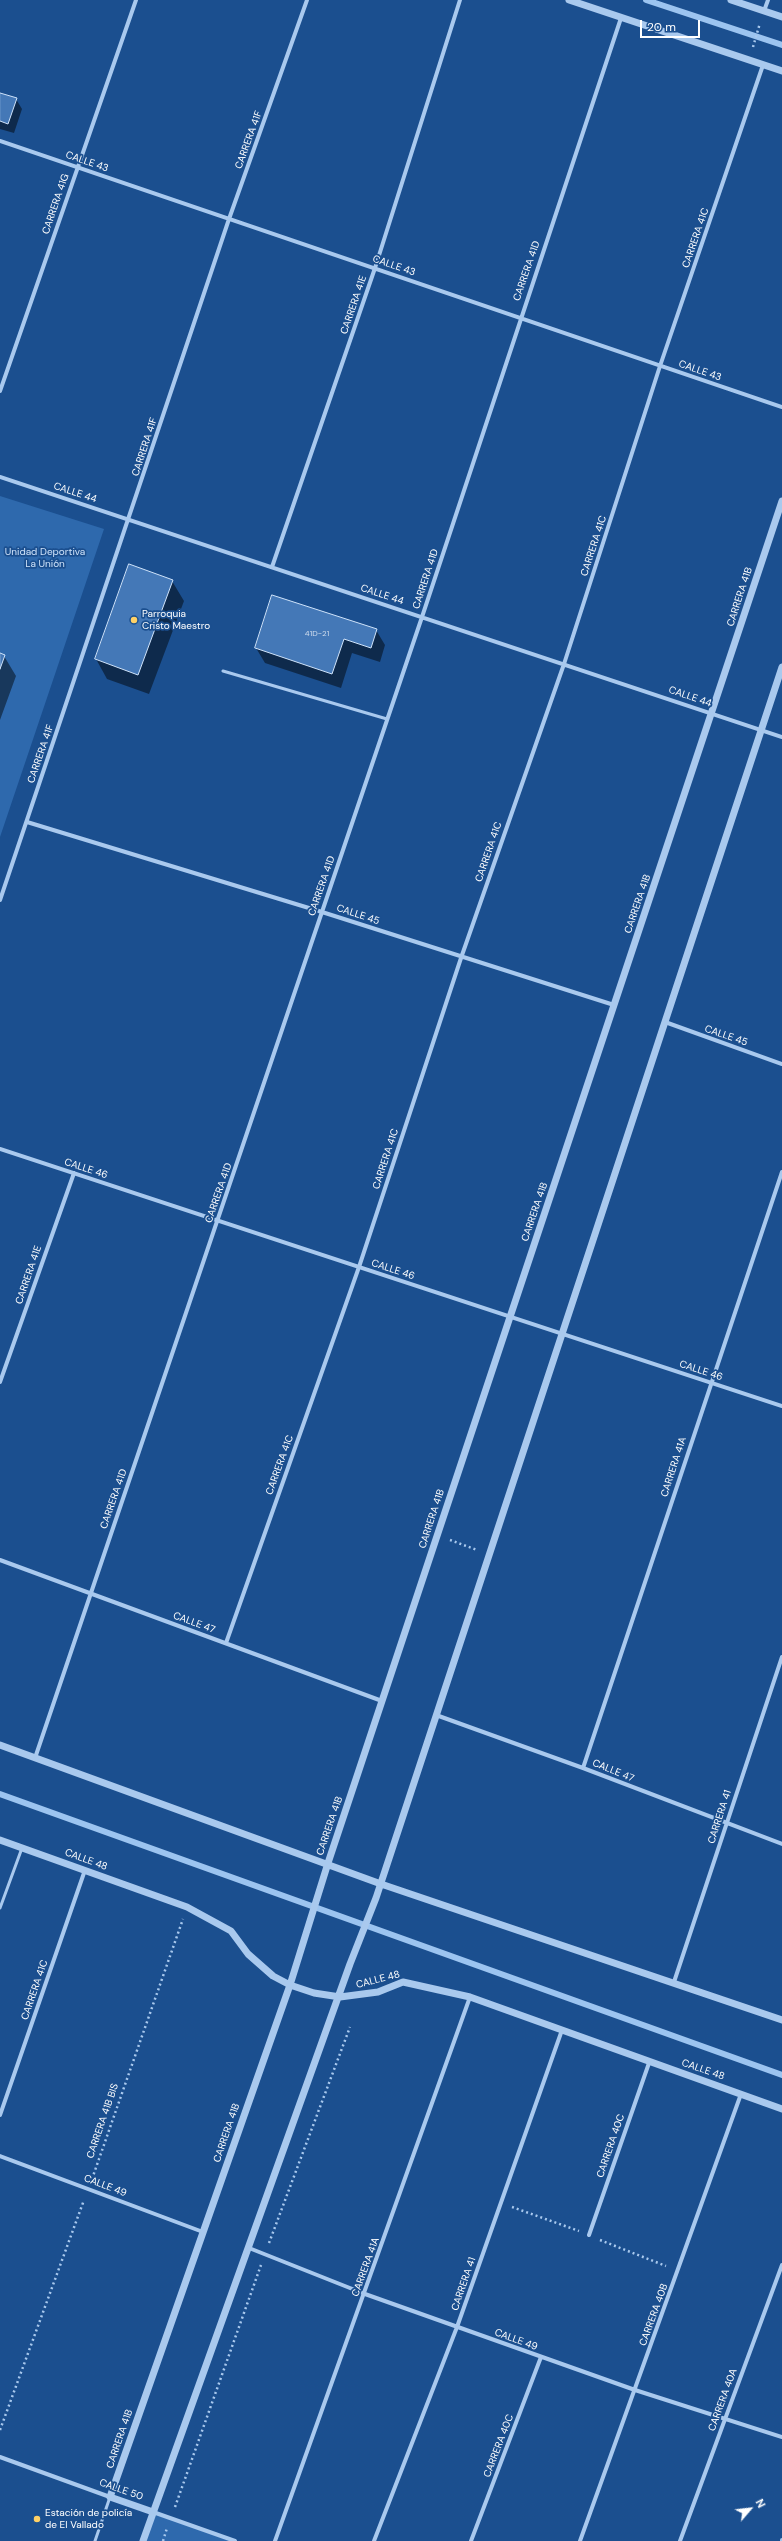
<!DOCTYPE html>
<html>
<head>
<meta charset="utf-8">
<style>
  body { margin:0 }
  #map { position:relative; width:782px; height:2541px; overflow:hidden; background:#1b4f8f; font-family:"DM Sans",sans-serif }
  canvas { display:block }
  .north { position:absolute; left:730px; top:2489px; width:40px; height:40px; -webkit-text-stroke:3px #1b4f8f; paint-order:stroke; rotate:62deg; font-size:11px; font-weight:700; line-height:16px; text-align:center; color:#fff }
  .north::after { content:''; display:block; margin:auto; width:14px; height:18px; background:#fff; clip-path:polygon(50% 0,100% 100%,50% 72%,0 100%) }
  .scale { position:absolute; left:640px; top:20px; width:60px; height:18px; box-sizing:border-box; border:2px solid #fff; border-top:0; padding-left:5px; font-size:12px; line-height:14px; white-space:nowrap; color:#fff; -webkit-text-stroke:3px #1b4f8f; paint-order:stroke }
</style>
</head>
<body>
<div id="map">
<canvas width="782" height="2541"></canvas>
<div class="north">N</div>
<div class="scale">20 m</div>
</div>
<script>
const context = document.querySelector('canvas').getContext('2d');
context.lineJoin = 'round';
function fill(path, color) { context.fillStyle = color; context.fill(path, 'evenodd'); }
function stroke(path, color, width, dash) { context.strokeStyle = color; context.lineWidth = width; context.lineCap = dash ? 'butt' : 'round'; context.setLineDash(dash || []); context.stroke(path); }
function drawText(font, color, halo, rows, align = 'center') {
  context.font = font + ' "DM Sans",sans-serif'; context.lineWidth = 3.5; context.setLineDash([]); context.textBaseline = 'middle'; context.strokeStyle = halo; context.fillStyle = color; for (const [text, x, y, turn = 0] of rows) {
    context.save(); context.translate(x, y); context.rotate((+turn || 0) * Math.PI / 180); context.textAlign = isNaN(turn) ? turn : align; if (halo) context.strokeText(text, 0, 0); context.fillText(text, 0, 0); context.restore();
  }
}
fill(new Path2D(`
  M0,496L104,529L0,837Z
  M153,2512L235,2541H143Z`), '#2e69ad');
fill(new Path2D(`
  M0,94L16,99L22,109L14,133L0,129Z
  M172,581L184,601L149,694L107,679L96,659Z
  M376,630L385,645L380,662L352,653L341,688L265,663L256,648Z
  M0,654L4,656L16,676L0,720Z`), '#0007');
stroke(new Path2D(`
  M646,0L782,45
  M0,1794L782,2075`), '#9cc4f0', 6);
const building = new Path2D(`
  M0,93L17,98L8,124L0,121Z
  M129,564L173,580L138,675L95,659Z
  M272,595L377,629L371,648L344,639L332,674L255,648Z
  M0,653L5,655L0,669Z`);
fill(building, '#4478b7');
stroke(building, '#cfe3fa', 1);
stroke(new Path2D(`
  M753,47L760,23
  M450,1540L477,1550
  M92,2179L183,1919
  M512,2207L579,2231
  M600,2240L666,2266
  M269,2243L350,2027
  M0,2430L84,2200
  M175,2507L261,2265
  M163,2541L167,2528`), '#a9c9ee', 2.5, [2, 3]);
stroke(new Path2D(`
  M223,671L387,719
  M0,1908L22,1848
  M95,2541L110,2497`), '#a9c9ee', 3);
stroke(new Path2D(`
  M764,11L768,0
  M0,141L782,407
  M0,391L136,0
  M0,477L782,737
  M272,567L375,268L460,0
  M27,822L322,912L614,1005
  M0,900L229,219L307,0
  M665,1022L782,1064
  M0,1149L782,1406
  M0,1382L74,1173
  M0,1560L382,1701
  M226,1643L359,1267L461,958L564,664L660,366L763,65
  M436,1715L583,1768L782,1844
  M35,1758L422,617L621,18
  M583,1768L782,1172
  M674,1982L782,1657
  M0,2115L85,1870
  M0,2156L203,2232
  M589,2235L649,2063
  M249,2248L365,2294L635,2390L782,2437
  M0,2457L110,2497
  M153,2512L235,2541
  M275,2541L470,1997
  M374,2541L457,2327L562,2030
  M471,2541L541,2357
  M580,2541L741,2094
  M680,2541L782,2265
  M782,2541V2540`), '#a9c9ee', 4);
stroke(new Path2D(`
  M569,0L782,71
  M731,0L782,17
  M0,1745L381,1884L782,2020
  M0,1840L187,1907L231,1931L248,1954L273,1976L290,1985L314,1993L340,1997L378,1992L403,1982L470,1997L782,2109
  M153,2512L110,2497L290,1985L328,1863L782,501
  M143,2541L350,1964L376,1898L782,667`), '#a9c9ee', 7);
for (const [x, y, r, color] of [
  [134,620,4,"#ffd166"],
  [37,2519,4,"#ffd166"]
]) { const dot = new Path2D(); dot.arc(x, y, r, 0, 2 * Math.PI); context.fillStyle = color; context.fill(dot); stroke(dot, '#1b4f8f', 1.5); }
drawText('8px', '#d0dded', null, [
  ["41D-21",317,634]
]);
drawText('10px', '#fff', '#1b4f8f', [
  ["CARRERA 41F",249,140,-70],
  ["CALLE 43",87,162,19],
  ["CARRERA 41G",56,204,-71],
  ["CARRERA 41C",696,238,-71],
  ["CALLE 43",394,266,19],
  ["CARRERA 41D",527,271,-71],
  ["CARRERA 41E",354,305,-71],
  ["CALLE 43",700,371,19],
  ["CARRERA 41F",145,447,-72],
  ["CALLE 44",75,493,18],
  ["CARRERA 41C",594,546,-72],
  ["CARRERA 41D",426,579,-72],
  ["CALLE 44",382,595,18],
  ["CARRERA 41B",740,597,-72],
  ["CALLE 44",690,697,19],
  ["CARRERA 41F",41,754,-71],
  ["CARRERA 41C",489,852,-71],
  ["CARRERA 41D",322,886,-71],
  ["CARRERA 41B",638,904,-71],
  ["CALLE 45",358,915,18],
  ["CALLE 45",726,1036,19],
  ["CARRERA 41C",386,1159,-72],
  ["CALLE 46",86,1169,18],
  ["CARRERA 41D",219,1193,-71],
  ["CARRERA 41B",535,1212,-71],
  ["CALLE 46",393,1270,18],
  ["CARRERA 41E",29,1275,-71],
  ["CALLE 46",701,1371,18],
  ["CARRERA 41C",280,1465,-70],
  ["CARRERA 41A",674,1467,-72],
  ["CARRERA 41D",114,1499,-71],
  ["CARRERA 41B",432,1519,-72],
  ["CALLE 47",194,1623,20],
  ["CALLE 47",613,1771,22],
  ["CARRERA 41",720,1817,-72],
  ["CARRERA 41B",330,1826,-71],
  ["CALLE 48",86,1860,20],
  ["CALLE 48",378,1980,-14],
  ["CARRERA 41C",35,1990,-71],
  ["CALLE 48",703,2070,19],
  ["CARRERA 41B BIS",103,2121,-71],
  ["CARRERA 41B",227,2133,-71],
  ["CARRERA 40C",611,2146,-71],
  ["CALLE 49",105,2186,21],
  ["CARRERA 41A",366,2267,-70],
  ["CARRERA 41",464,2284,-71],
  ["CARRERA 40B",654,2315,-70],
  ["CALLE 49",516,2340,20],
  ["CARRERA 40A",723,2400,-70],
  ["CARRERA 41B",120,2439,-71],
  ["CARRERA 40C",499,2446,-69],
  ["CALLE 50",121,2490,19]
]);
drawText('10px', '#cfe3fa', '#1b4f8f', [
  ["Unidad Deportiva",45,552],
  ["La Unión",45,564]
]);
drawText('10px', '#fff', '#1b4f8f', [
  ["Parroquia",142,614],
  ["Cristo Maestro",142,626],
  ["Estación de policía",45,2513],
  ["de El Vallado",45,2525]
], 'left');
</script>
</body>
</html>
